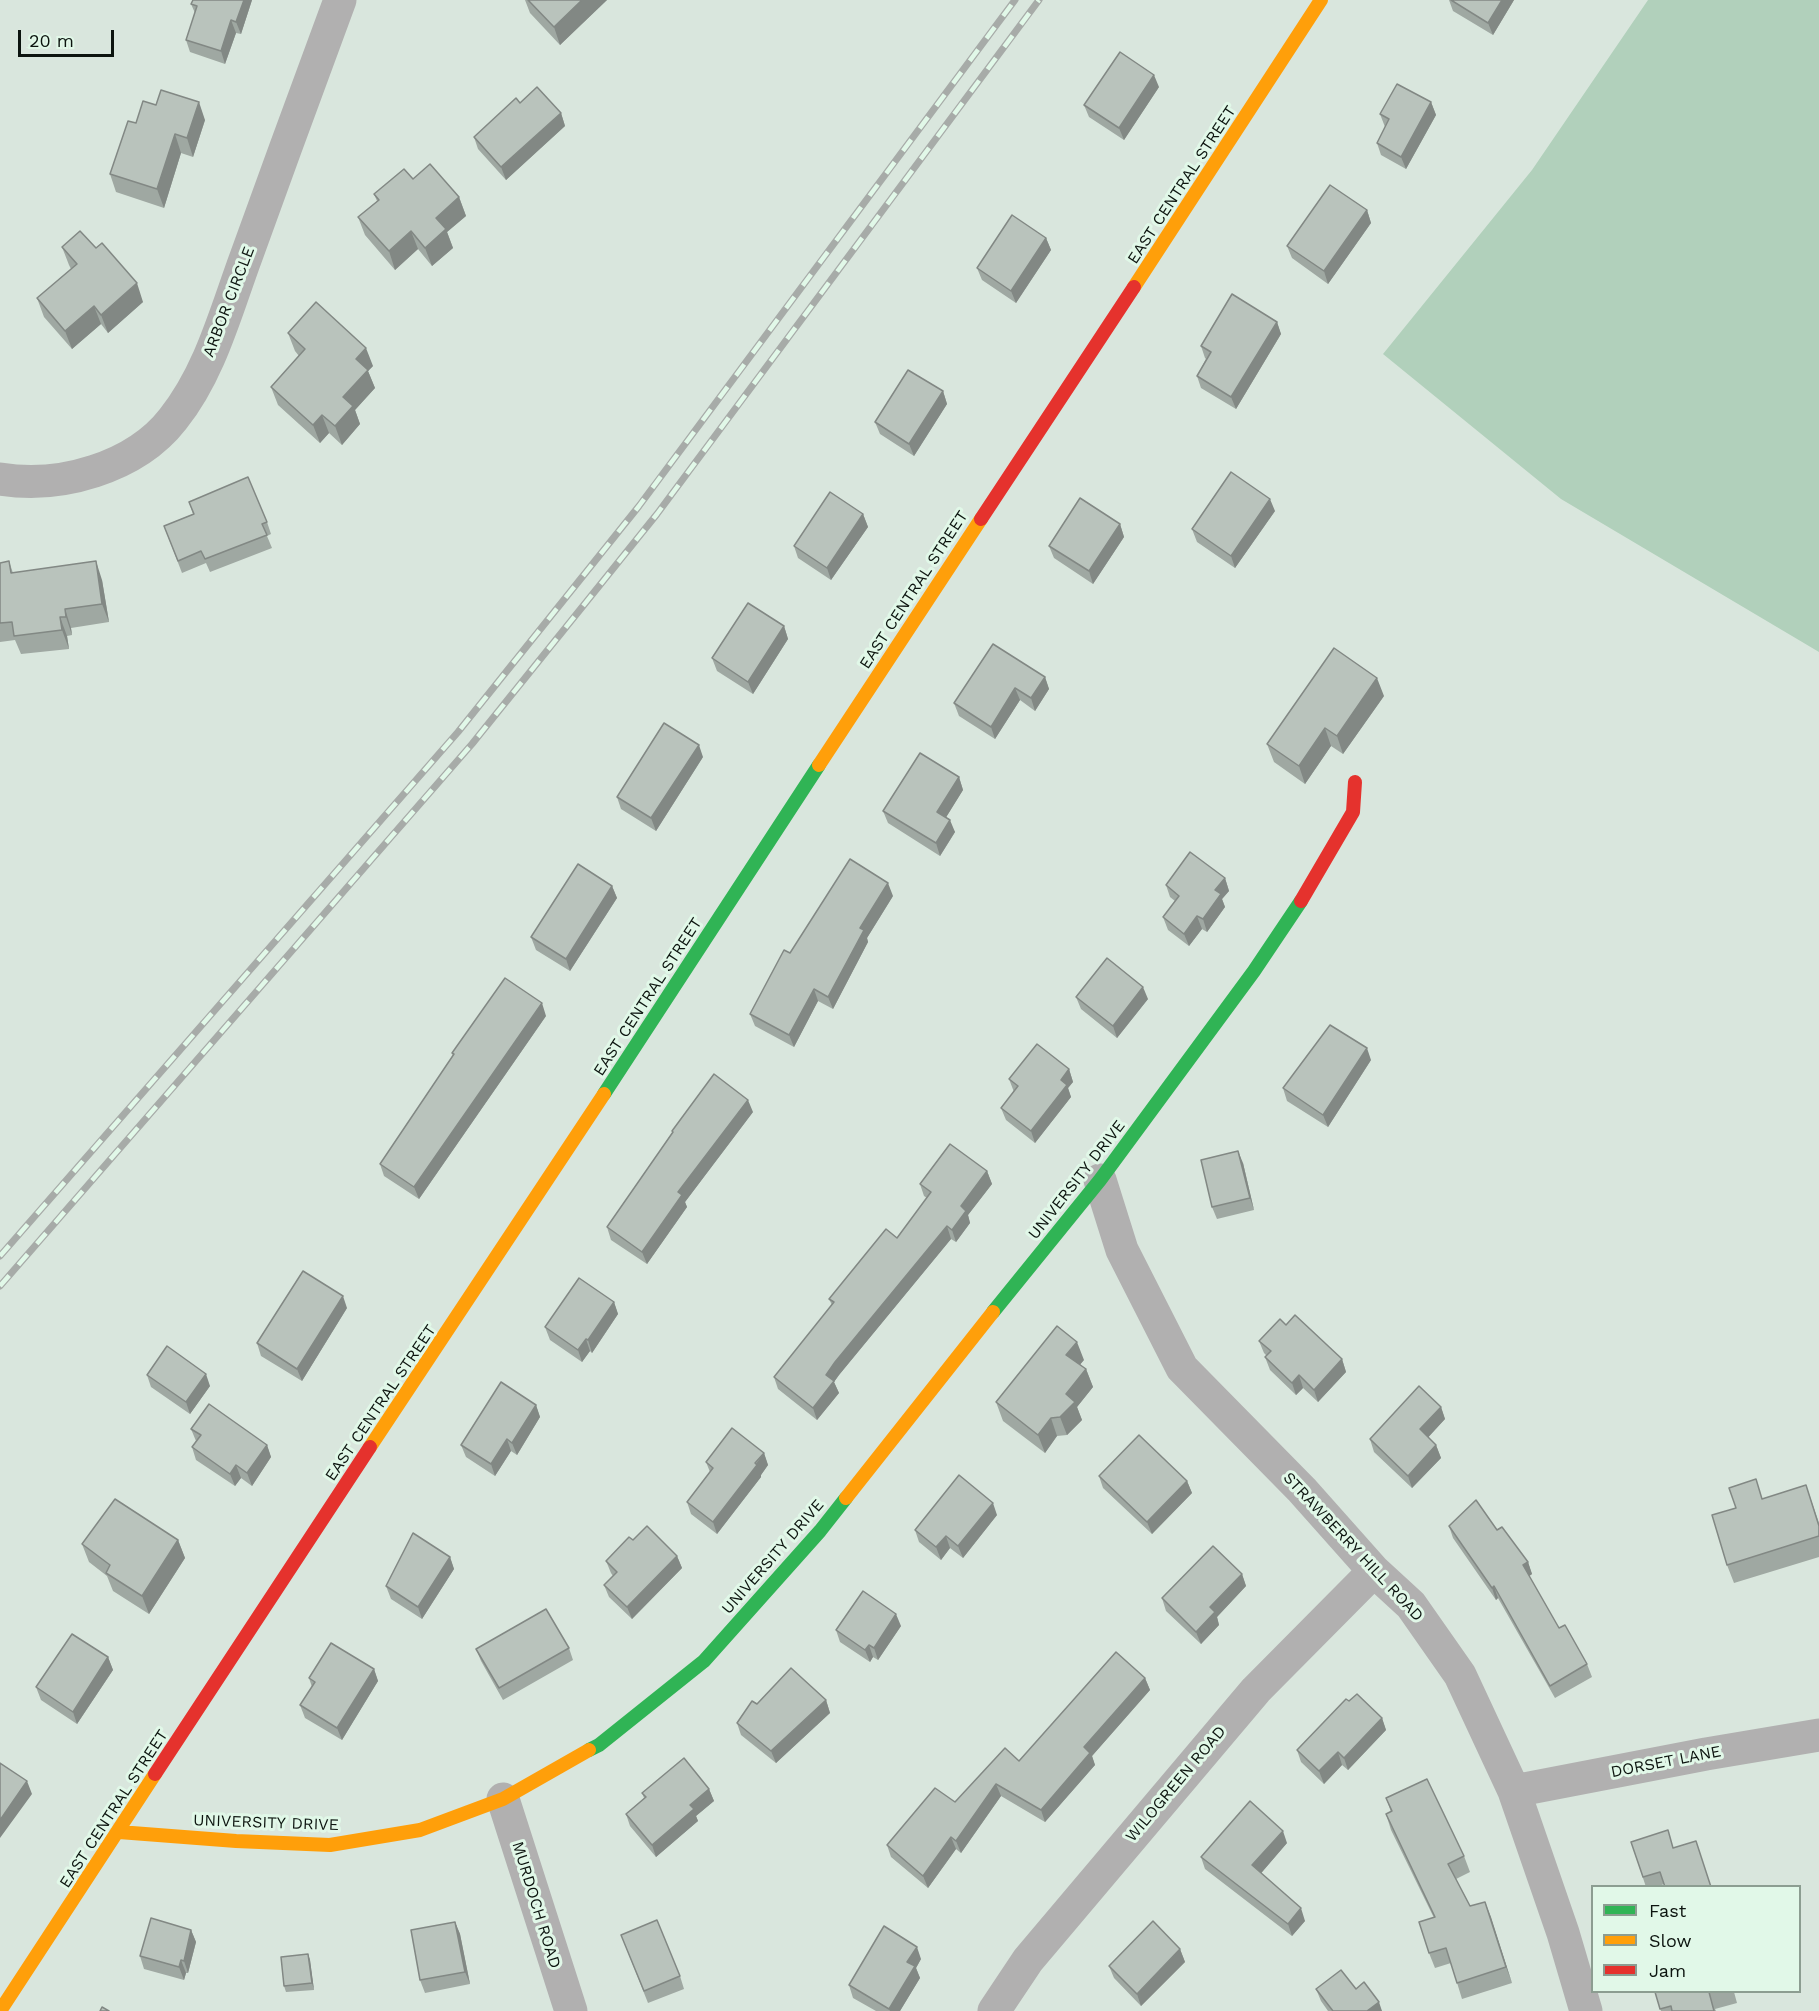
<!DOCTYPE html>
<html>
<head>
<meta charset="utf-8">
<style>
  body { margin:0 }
  #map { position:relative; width:1819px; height:2011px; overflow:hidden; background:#d9e6dd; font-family:"Work Sans",sans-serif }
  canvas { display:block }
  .legend { position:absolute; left:1591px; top:1885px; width:210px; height:108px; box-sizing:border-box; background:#e1f8e8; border:2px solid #8c9d91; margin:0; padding:8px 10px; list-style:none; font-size:18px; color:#0c140f }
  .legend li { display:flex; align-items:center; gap:12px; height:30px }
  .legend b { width:30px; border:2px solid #8c9d91 }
  .scale { position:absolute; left:18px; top:30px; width:96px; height:27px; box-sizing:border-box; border:3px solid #0c140f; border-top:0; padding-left:8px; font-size:18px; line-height:21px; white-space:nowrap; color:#0c140f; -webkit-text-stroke:4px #e1f8e8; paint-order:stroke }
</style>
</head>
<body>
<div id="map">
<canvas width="1819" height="2011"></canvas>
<ul class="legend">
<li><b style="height:8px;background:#30b455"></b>Fast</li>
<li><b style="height:8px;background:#ff9f0a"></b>Slow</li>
<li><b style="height:8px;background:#e5322d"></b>Jam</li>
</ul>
<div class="scale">20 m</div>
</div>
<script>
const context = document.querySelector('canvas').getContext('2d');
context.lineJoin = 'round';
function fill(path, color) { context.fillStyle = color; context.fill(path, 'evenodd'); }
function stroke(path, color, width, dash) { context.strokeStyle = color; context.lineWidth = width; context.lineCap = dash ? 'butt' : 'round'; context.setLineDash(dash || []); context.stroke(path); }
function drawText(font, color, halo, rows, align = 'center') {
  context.font = font + ' "Work Sans",sans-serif'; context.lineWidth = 6; context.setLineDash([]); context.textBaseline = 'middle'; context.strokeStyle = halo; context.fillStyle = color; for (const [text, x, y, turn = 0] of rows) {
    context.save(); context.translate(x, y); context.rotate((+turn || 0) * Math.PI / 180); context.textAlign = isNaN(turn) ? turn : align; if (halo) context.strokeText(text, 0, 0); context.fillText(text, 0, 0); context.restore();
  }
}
fill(new Path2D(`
  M1648,0H1819V652L1561,499L1383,354L1532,170Z`), '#b1d0bb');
stroke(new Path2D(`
  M0,479C59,489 135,468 173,419C210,373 226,311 246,257C277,171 308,86 340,0
  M1100,1180L1122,1250L1182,1368L1302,1490L1374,1571L1411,1605L1460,1675L1514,1791L1563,1933L1586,2011
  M1514,1791L1706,1754L1819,1735
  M503,1799L571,2011
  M994,2011L1028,1960L1256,1690L1374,1571`), '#b1b0b0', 33);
stroke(new Path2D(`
  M604,1094L819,765
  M993,1312L1100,1180L1254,971L1301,901
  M589,1750L599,1745L704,1661L820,1531L846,1498`), '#30b455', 14);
stroke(new Path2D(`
  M1134,287L1321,0
  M819,765L981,519
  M370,1447L604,1094
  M846,1498L993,1312
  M119,1832L236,1841L330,1845L420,1830L503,1799L589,1750
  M0,2011L155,1774`), '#ff9f0a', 14);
stroke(new Path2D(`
  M981,519L1134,287
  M1301,901L1353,812L1355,782
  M155,1774L370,1447`), '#e5322d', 14);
const rail = new Path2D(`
  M0,1256L458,732L639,506L1015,0
  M0,1286L472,744L657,514L1039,0`);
stroke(rail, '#a7aba8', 7);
stroke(rail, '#e1f8e8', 4.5, [14]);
fill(new Path2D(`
  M252,0L241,34L236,33L225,64L190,52L186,40L195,13L191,4Z
  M525,0H607L560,45L530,13Z
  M1449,0H1514L1493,35L1453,11Z
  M1159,87L1124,140L1089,117L1084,105Z
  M1431,102L1436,115L1406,169L1381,155L1377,143L1385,127L1380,114Z
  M520,103L561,113L565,126L506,180L478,149L474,137Z
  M156,105L205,120L193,157L181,153L164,208L116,192L110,174L136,123Z
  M413,179L459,197L466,216L447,232L453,248L432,266L418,249L395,270L365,235L358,217L377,201L374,194Z
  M1367,210L1371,223L1328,284L1292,258L1287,246Z
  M1046,238L1051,250L1016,303L982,280L977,268Z
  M62,247L143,302L108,333L101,324L72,349L44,317L37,298L71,269L69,265Z
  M1277,322L1281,334L1236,409L1201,388L1197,376L1206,359L1205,358L1201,346Z
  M288,333L373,366L368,371L375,388L355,410L360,424L342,445L329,433L320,443L278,405L271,387L299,356L295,351Z
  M943,391L947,404L914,456L880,434L875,422Z
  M189,502L267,522L271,534L267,536L272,548L210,572L206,563L182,573L164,526L193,514Z
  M1275,511L1235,568L1197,542L1192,529Z
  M863,514L868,527L831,580L798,558L794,546Z
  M1120,524L1124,537L1093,584L1054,558L1049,546Z
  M9,561L13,573L102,580L109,622L71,628L72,635L67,636L69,649L21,654L15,640L0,642V563Z
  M784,626L788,639L753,694L717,671L712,658Z
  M1045,677L1049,689L1035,711L1020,700L995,739L959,716L954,703Z
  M1384,696L1343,754L1331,746L1305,784L1274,762L1267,744Z
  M703,757L656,831L621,809L617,797Z
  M959,777L963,790L946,817L955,832L940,856L888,823L883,811Z
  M1225,878L1229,891L1222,899L1225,907L1207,932L1202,929L1189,946L1168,930L1163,917L1175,901L1170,897L1166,885Z
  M612,886L617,898L570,971L536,950L531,937Z
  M893,896L867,938L868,942L833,1009L818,1001L794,1047L755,1026L750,1014L790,953Z
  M1076,997L1148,999L1117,1038L1081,1009Z
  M546,1016L419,1199L384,1176L380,1164L453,1056L452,1053Z
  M1371,1060L1328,1127L1287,1101L1283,1088Z
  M1069,1069L1073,1082L1068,1088L1071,1097L1035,1143L1006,1120L1001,1108L1014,1092L1009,1079Z
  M753,1112L685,1202L687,1207L647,1264L611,1240L607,1227L672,1133V1131Z
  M1243,1163L1254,1210L1217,1219L1212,1207Z
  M987,1171L992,1184L968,1215L970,1223L956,1242L951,1239L839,1375L834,1382L839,1393L817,1420L778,1389L774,1377L832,1305L829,1299L897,1238L927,1198L924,1196L920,1184Z
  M614,1302L618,1314L592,1353L590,1351L582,1362L550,1340L545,1327Z
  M347,1308L302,1381L261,1356L257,1343Z
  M1286,1325L1342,1359L1346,1372L1318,1402L1303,1388L1296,1395L1270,1370L1265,1357L1267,1356L1264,1353L1259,1341Z
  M1084,1360L1080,1364L1086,1369L1093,1387L1077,1407L1082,1420L1067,1435L1057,1436L1045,1453L1003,1421L996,1402Z
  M147,1375L210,1386L190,1414L151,1387Z
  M536,1405L540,1417L517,1455L511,1451L495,1476L466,1457L461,1445Z
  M1441,1407L1445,1419L1428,1437L1436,1445L1441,1458L1412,1488L1374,1452L1370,1439Z
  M191,1429L267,1445L271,1457L252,1486L241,1478L235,1486L196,1460L192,1447L196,1441Z
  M764,1453L768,1465L761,1475V1477L717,1534L691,1514L687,1502L710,1472L706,1462Z
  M1099,1476L1187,1481L1192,1493L1152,1534L1103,1488Z
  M1806,1485L1819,1523V1557L1734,1583L1727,1565L1763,1499Z
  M997,1515L963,1558L950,1548L941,1560L919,1542L915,1530Z
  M1449,1526L1497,1530L1528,1562L1532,1574L1529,1576L1559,1628L1587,1664L1592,1677L1555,1698L1498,1598L1496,1600L1453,1538Z
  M178,1540L185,1558L149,1614L113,1591L107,1576L89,1562L82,1544Z
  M633,1540L677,1556L682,1568L632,1619L609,1597L604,1585L613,1576L611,1573L606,1561Z
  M450,1557L454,1569L422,1619L391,1599L386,1586Z
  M1242,1574L1246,1586L1217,1617L1219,1625L1201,1644L1166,1611L1162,1598Z
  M901,1626L878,1660L873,1657L870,1662L840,1642L836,1630Z
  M569,1648L573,1660L503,1700L481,1661L476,1649Z
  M108,1657L113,1670L77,1724L41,1700L36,1687Z
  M374,1669L378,1681L342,1740L305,1718L300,1705L312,1687L309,1678Z
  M1145,1678L1150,1690L1092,1756L1095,1765L1045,1822L1001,1796L961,1853L956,1849L928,1888L891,1857L887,1845L1019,1761Z
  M826,1700L830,1713L776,1763L741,1735L737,1723L757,1704Z
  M1349,1701L1382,1718L1386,1730L1348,1770L1342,1765L1324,1784L1301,1762L1297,1750Z
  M709,1789L714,1801L696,1816L698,1821L656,1857L630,1826L626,1814L644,1798L642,1793Z
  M1386,1798L1464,1856L1470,1872L1456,1879L1470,1906L1485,1902L1512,1983L1462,1999L1451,1963L1435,1968L1429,1953L1434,1918L1391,1830L1386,1814L1391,1812Z
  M1631,1842L1674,1848L1664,1884L1657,1887H1646Z
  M1287,1843L1261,1873L1305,1921L1292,1936L1205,1869L1201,1857Z
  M455,1922L460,1934L470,1984L425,1993L420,1980Z
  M191,1930L196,1942L188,1973H186L184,1980L144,1969L140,1956Z
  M621,1935L680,1976L684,1989L648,2003Z
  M1180,1949L1185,1962L1141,2006L1114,1978L1109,1966Z
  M308,1954L310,1960L314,1990L286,1992L284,1986Z
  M921,1959L916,1968L920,1978L900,2011H876L853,1998L849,1985Z
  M1316,1989H1356L1382,2011H1328L1321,2001Z
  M1655,1992H1734L1737,2003L1715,2009L1716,2011H1661Z`), '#9fa8a2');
fill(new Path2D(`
  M244,0H252L241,34L236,22Z
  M582,0H607L560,45L554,27Z
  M1502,0H1514L1493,35L1488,23Z
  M231,20L236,33L225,64L221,51Z
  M1154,75L1159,87L1124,140L1119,128Z
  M199,102L205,120L193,157L187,138Z
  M1431,102L1436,115L1406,169L1401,157Z
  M561,113L565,126L506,180L501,167Z
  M175,134L181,153L164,208L157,189Z
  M459,197L466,216L447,232L453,248L432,266L425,248L436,218Z
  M1367,210L1371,223L1328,284L1324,271Z
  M411,231L418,249L395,270L389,251Z
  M1046,238L1051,250L1016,303L1011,291Z
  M137,283L143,302L108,333L101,315Z
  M94,306L101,324L72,349L65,331Z
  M1277,322L1281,334L1236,409L1231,397Z
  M366,348L373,366L368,371L375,388L355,410L360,424L342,445L335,426L343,397L356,359Z
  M943,391L947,404L914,456L909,444Z
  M322,415L329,433L320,443L313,425Z
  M1270,499L1275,511L1235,568L1231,556Z
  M863,514L868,527L831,580L827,568Z
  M1120,524L1124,537L1093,584L1089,571Z
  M96,561L102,580L109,622L102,604Z
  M65,609L71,628L72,635L66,617Z
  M60,617L67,636L69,649L62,630Z
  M784,626L788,639L753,694L748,682Z
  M1045,677L1049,689L1035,711L1031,698Z
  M1377,678L1384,696L1343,754L1337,736Z
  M1015,688L1020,700L995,739L991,727Z
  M1325,728L1331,746L1305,784L1299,766Z
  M699,745L703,757L656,831L651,818Z
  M959,777L963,790L942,824L937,812Z
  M950,820L955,832L940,856L936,843Z
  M1225,878L1229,891L1222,899L1225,907L1207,932L1203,919L1215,890Z
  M888,883L893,896L867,938L868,942L833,1009L828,997L860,928Z
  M612,886L617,898L570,971L566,959Z
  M1197,916L1202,929L1189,946L1184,934Z
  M1143,987L1148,999L1117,1038L1113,1026Z
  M814,989L818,1001L794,1047L789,1035Z
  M542,1003L546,1016L419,1199L414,1187Z
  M1367,1048L1371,1060L1328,1127L1323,1115Z
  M1069,1069L1073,1082L1068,1088L1071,1097L1035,1143L1031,1131L1061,1080Z
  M748,1100L753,1112L685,1202L687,1207L647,1264L642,1252L678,1192Z
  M1238,1151L1243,1163L1254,1210L1250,1198Z
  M987,1171L992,1184L968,1215L970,1223L956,1242L952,1230L961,1206Z
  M947,1226L951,1239L839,1375L834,1382L839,1393L817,1420L813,1408L826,1375L835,1362Z
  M343,1296L347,1308L302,1381L297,1369Z
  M614,1302L618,1314L592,1353L588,1340Z
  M586,1339L590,1351L582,1362L578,1350Z
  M1077,1342L1084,1360L1073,1373L1066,1355Z
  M1342,1359L1346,1372L1318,1402L1314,1390Z
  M1086,1369L1093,1387L1077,1407L1082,1420L1067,1435L1060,1417L1066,1394Z
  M206,1374L210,1386L190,1414L186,1402Z
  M1299,1375L1303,1388L1296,1395L1292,1383Z
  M536,1405L540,1417L517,1455L512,1443Z
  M1441,1407L1445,1419L1424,1442L1420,1429Z
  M1051,1418L1057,1436L1045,1453L1038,1435Z
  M507,1439L511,1451L495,1476L491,1464Z
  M267,1445L271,1457L252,1486L247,1473Z
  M1436,1445L1441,1458L1412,1488L1408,1476Z
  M764,1453L768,1465L761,1475V1477L717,1534L713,1522Z
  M236,1465L241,1478L235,1486L230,1474Z
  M1187,1481L1192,1493L1152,1534L1147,1522Z
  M993,1503L997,1515L963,1558L958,1546Z
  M946,1536L950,1548L941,1560L936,1547Z
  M178,1540L185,1558L149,1614L142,1596Z
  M677,1556L682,1568L632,1619L627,1607Z
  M450,1557L454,1569L422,1619L418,1607Z
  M1528,1562L1532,1574L1528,1577L1523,1565Z
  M1242,1574L1246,1586L1217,1617L1219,1625L1201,1644L1196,1632L1210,1607Z
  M1494,1586L1498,1598L1496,1600L1492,1588Z
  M896,1614L901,1626L878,1660L874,1648Z
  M869,1645L873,1657L870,1662L865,1650Z
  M108,1657L113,1670L77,1724L73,1712Z
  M374,1669L378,1681L342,1740L337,1728Z
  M1145,1678L1150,1690L1092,1756L1095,1765L1045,1822L1041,1810L1084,1747Z
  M826,1700L830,1713L776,1763L771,1751Z
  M1382,1718L1386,1730L1348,1770L1344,1758Z
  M1338,1752L1342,1765L1324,1784L1319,1771Z
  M27,1781L32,1794L0,1838V1820Z
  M996,1784L1001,1796L961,1853L956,1841Z
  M709,1789L714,1801L696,1816L698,1821L656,1857L652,1845L690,1805Z
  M1283,1831L1287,1843L1257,1878L1252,1865Z
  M951,1837L956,1849L928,1888L923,1876Z
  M1485,1902L1491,1917L1512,1983L1506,1967Z
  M1301,1908L1305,1921L1292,1936L1288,1924Z
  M455,1922L460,1934L470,1984L465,1972Z
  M191,1930L196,1942L188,1973L184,1961Z
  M917,1947L921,1959L916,1968L920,1978L900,2011H890L889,2009L907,1962Z
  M1180,1949L1185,1962L1141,2006L1137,1994Z
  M308,1954L310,1960L314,1990L312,1983Z
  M181,1960L186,1973L184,1980L179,1967Z
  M1379,2002L1382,2011H1367Z`), '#828884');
const building = new Path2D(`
  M193,0H244L236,22L231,20L221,51L186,40L197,6L191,4Z
  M528,0H582L554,27Z
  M1451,0H1502L1488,23Z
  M1120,52L1154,75L1119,128L1084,105Z
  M1397,84L1431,102L1401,157L1377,143L1389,119L1380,114Z
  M537,87L561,113L501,167L474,137L516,98L520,103Z
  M161,90L199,102L187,138L175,134L157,189L110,174L128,121L136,123L143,101L156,105Z
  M430,164L459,197L436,218L446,229L425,248L411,231L389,251L358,217L379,200L374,194L404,169L413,179Z
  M1330,185L1367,210L1324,271L1287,246Z
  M1012,215L1046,238L1011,291L977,268Z
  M80,231L96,248L102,243L137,283L101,315L94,306L65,331L37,298L77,264L62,247Z
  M1232,294L1277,322L1231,397L1197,376L1211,352L1201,346Z
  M316,302L366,348L356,359L368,370L343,397L353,406L335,426L322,415L313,425L271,387L305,349L288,333Z
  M908,370L943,391L909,444L875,422Z
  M1231,472L1270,499L1231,556L1192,529Z
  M248,477L267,522L262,524L267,535L205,559L201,551L178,561L164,526L194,514L189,502Z
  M830,492L863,514L827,568L794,546Z
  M1080,498L1120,524L1089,571L1049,546Z
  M9,561L11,573L96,561L102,604L65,609L66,617H60L62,630L14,636L12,622L0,623V563Z
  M748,603L784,626L748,682L712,658Z
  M993,644L1045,677L1031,698L1015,688L991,727L954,703Z
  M1334,648L1377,678L1337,736L1325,728L1299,766L1267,744Z
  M664,723L699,745L651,818L617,797Z
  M920,753L959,777L937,812L950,820L936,843L883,811Z
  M1190,852L1225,878L1215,890L1221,894L1203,919L1197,916L1184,934L1163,917L1179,896L1166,885Z
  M850,859L888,883L860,928L864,930L828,997L814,989L789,1035L750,1014L784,950L790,953Z
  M578,864L612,886L566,959L531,937Z
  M1107,958L1143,987L1113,1026L1076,997Z
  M505,978L542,1003L414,1187L380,1164L454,1054L452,1053Z
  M1330,1025L1367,1048L1323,1115L1283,1088Z
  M1037,1044L1069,1069L1061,1080L1067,1085L1031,1131L1001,1108L1018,1086L1009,1079Z
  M714,1074L748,1100L678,1192L682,1195L642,1252L607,1227L673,1132L672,1131Z
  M950,1144L987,1171L961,1206L966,1211L952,1230L947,1226L835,1362L826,1375L834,1381L813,1408L774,1377L834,1302L829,1299L886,1229L897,1238L931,1192L920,1184Z
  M1238,1151L1250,1198L1212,1207L1201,1160Z
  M303,1271L343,1296L297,1369L257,1343Z
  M579,1278L614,1302L588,1340L586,1339L578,1350L545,1327Z
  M1295,1315L1342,1359L1314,1390L1299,1375L1292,1383L1265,1357L1271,1351L1259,1341L1280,1319L1286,1325Z
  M1057,1326L1077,1342L1066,1355L1086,1369L1066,1394L1075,1402L1060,1417L1051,1418L1038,1435L996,1402Z
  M167,1346L206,1374L186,1402L147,1375Z
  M501,1382L536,1405L512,1443L507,1439L491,1464L461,1445Z
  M1419,1386L1441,1407L1420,1429L1436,1445L1408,1476L1370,1439Z
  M209,1404L267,1445L247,1473L236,1465L230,1474L192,1447L201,1435L191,1429Z
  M732,1428L764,1453L755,1463L757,1465L713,1522L687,1502L713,1468L706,1462Z
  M1139,1435L1187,1481L1147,1522L1099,1476Z
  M959,1475L993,1503L958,1546L946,1536L936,1547L915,1530Z
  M1756,1479L1762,1499L1806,1485L1819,1526V1536L1727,1565L1712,1515L1736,1508L1729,1488Z
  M115,1499L178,1540L142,1596L106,1573L110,1565L82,1544Z
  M1476,1500L1497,1530L1502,1527L1528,1562L1523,1565L1559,1628L1565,1625L1587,1664L1550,1686L1494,1586L1492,1588L1449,1526Z
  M647,1526L677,1556L627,1607L604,1585L617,1572L606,1561L629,1537L633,1540Z
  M413,1533L450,1557L418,1607L386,1586Z
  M1213,1546L1242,1574L1210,1607L1215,1612L1196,1632L1162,1598Z
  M863,1591L896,1614L874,1648L869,1645L865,1650L836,1630Z
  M546,1609L569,1648L499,1688L476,1649Z
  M72,1634L108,1657L73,1712L36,1687Z
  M331,1643L374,1669L337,1728L300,1705L315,1682L309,1678Z
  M1116,1652L1145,1678L1084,1747L1090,1753L1041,1810L996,1784L956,1841L951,1837L923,1876L887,1845L935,1788L955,1802L1005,1748L1019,1761Z
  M791,1668L826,1700L771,1751L737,1723L752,1701L757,1704Z
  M1357,1694L1382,1718L1344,1758L1338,1752L1319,1771L1297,1750L1346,1699L1349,1701Z
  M684,1758L709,1789L690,1805L694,1809L652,1845L626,1814L646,1797L642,1793Z
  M0,1763L27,1781L0,1820Z
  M1427,1779L1464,1856L1448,1864L1470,1906L1485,1902L1506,1967L1457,1983L1446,1948L1429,1953L1419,1922L1435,1917L1386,1814L1392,1811L1386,1798Z
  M1250,1801L1283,1831L1252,1865L1301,1908L1288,1924L1201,1857Z
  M1668,1830L1673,1848L1696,1841L1711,1887H1665L1660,1872L1643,1877L1631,1842Z
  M151,1918L191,1930L184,1961L181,1960L179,1967L140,1956Z
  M657,1920L680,1976L644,1991L621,1935Z
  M1153,1921L1180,1949L1137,1994L1109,1966Z
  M455,1922L465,1972L420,1980L411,1930Z
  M884,1926L917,1947L907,1962L915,1966L889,2009L849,1985Z
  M308,1954L312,1983L284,1986L281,1957Z
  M1341,1970L1356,1989L1364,1982L1379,2002L1367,2011H1333L1316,1989Z
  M1655,1992H1709L1714,2011H1672L1671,2006L1660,2009Z
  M102,2007L109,2011H100Z`);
fill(building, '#b9c3bc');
stroke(building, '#828884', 1.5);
drawText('16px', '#0c140f', '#e1f8e8', [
  ["EAST CENTRAL STREET",1182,185,-57],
  ["ARBOR CIRCLE",229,302,-69],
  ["EAST CENTRAL STREET",914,590,-57],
  ["EAST CENTRAL STREET",648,997,-57],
  ["UNIVERSITY DRIVE",1077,1180,-52],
  ["EAST CENTRAL STREET",381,1403,-56],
  ["STRAWBERRY HILL ROAD",1353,1547,47],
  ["UNIVERSITY DRIVE",773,1557,-49],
  ["DORSET LANE",1666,1762,-11],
  ["WILOGREEN ROAD",1176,1784,-50],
  ["EAST CENTRAL STREET",114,1809,-57],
  ["UNIVERSITY DRIVE",266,1823,2],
  ["MURDOCH ROAD",536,1905,73]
]);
</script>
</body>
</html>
